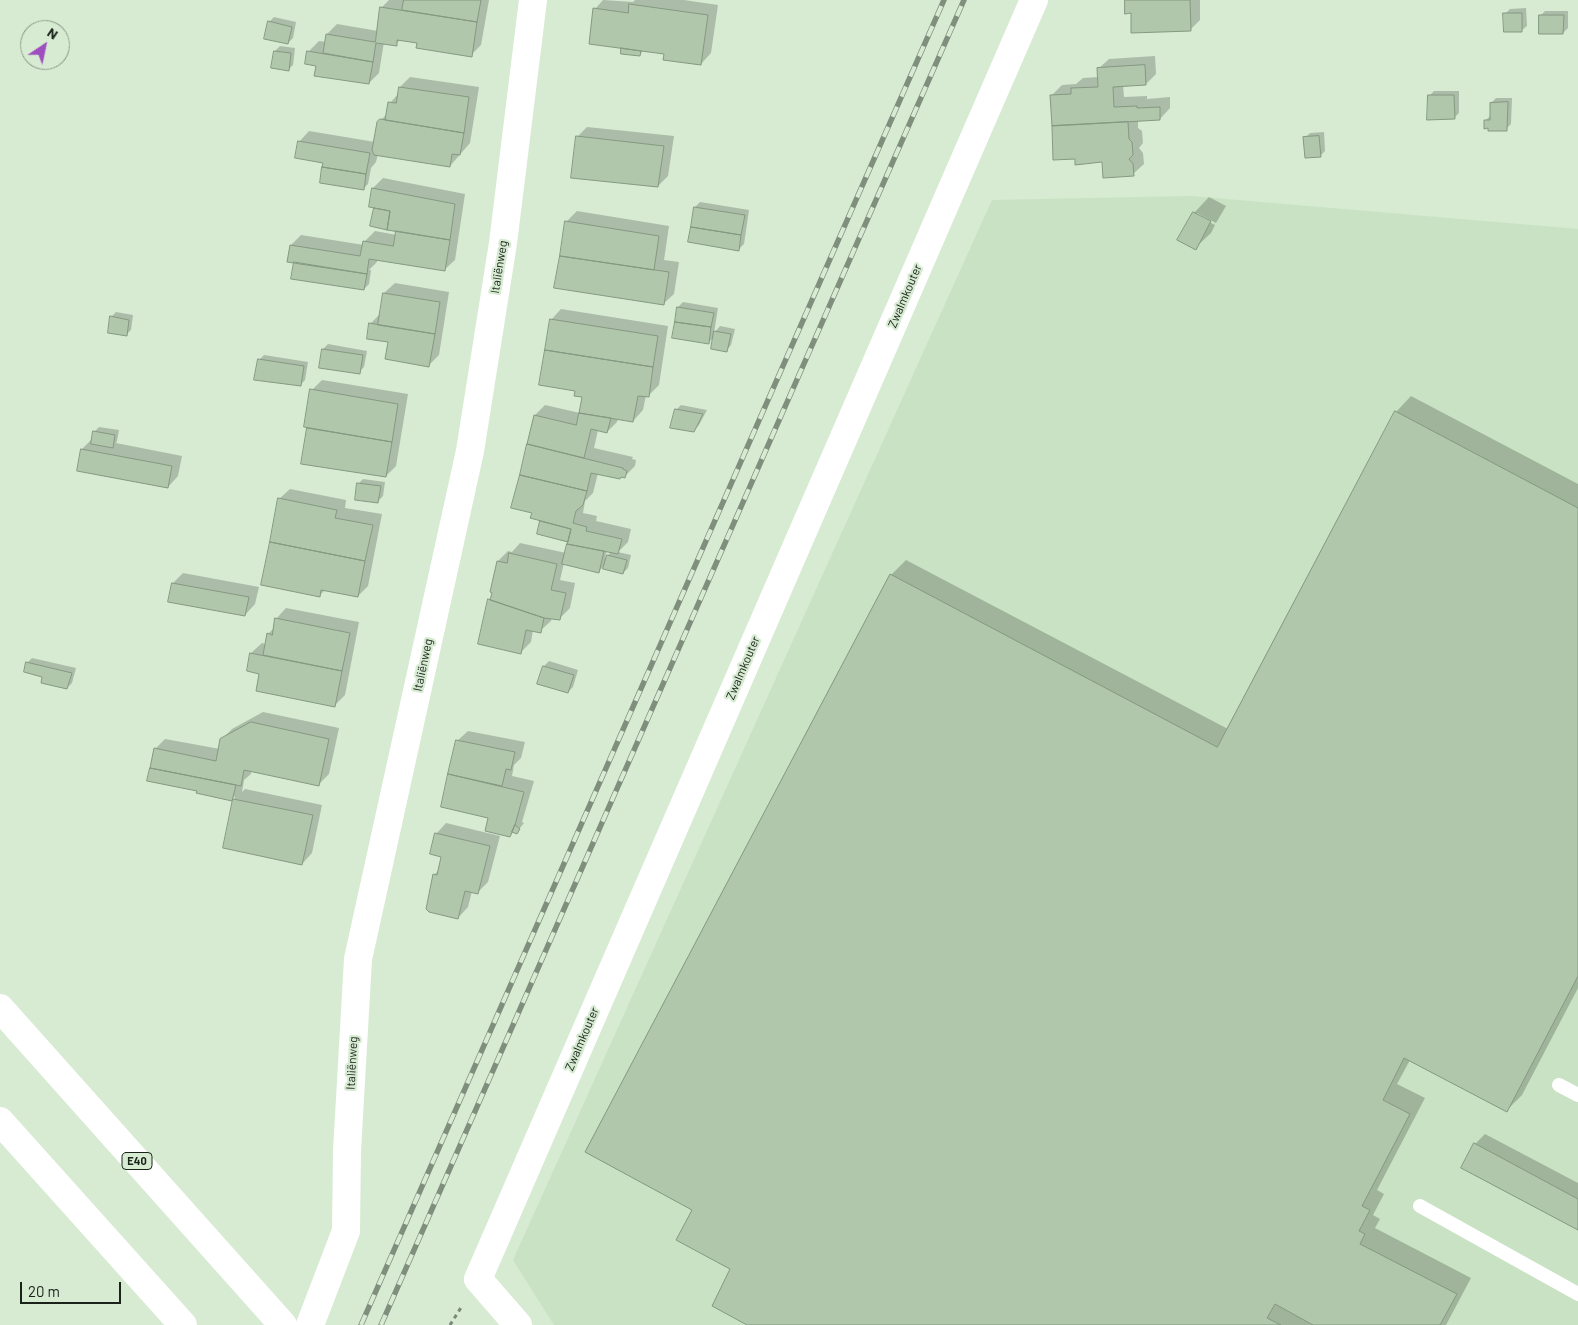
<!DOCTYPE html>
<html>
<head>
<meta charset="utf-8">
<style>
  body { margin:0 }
  #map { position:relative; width:1578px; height:1325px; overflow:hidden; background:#d6ebd2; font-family:Barlow,sans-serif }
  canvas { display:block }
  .north { position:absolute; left:20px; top:20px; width:50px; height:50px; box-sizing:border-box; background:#d6ebd2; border:1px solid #8b9b88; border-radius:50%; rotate:34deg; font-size:14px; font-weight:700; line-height:20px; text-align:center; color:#1a2219 }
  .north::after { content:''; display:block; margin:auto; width:18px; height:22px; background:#9e4ebf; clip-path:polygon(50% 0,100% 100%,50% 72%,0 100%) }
  .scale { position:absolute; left:20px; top:1282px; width:101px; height:22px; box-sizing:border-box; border:2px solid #1a2219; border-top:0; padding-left:6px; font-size:15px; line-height:18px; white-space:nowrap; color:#1a2219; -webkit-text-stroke:4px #d6ebd2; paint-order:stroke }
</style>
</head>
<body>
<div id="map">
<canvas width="1578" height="1325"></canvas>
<div class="north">N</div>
<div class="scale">20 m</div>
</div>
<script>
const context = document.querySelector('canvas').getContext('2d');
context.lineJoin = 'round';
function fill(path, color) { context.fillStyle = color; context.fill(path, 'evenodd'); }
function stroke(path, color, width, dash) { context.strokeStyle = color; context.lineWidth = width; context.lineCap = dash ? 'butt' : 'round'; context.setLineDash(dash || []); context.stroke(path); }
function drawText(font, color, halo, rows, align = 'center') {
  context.font = font + ' Barlow,sans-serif'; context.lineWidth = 4.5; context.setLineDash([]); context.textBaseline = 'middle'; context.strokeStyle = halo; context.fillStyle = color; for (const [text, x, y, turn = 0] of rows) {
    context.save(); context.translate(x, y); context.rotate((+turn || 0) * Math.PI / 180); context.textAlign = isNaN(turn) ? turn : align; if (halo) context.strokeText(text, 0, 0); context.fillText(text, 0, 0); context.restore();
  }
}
fill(new Path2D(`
  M1191,196L1578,229V1325H554L513,1260L992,200Z`), '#c8e2c3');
fill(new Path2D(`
  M389,0H489L481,45L471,55L401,39L396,44L384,42L379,73L369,83L317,65L309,51L319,41L326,42L327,34L337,24L378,31L382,7Z
  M603,0L633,2L635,0H684L718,5L711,53L701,64L665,53L644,50L639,55L622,49L595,9Z
  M1126,0H1200V20L1190,30L1132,12Z
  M1526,8L1527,26L1522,30L1505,14L1510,9Z
  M1545,11H1568V28L1563,33L1540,16Z
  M274,17L296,22L293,38L288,43L269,22Z
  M280,46L295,48L293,65L288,70L275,51Z
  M1155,56L1156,74L1146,84L1123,85L1124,97L1147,96V99L1170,97V108L1160,119L1138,120V128L1142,131L1143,143L1139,148L1143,153L1144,164L1133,174L1103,161L1076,157L1055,159L1051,96L1062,85L1076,84L1083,78L1099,77L1098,69L1109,59Z
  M410,77L479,87L470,143L450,166L378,154L376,162L371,168L368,184L364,188L325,162L299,142L309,131L375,142L378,123L388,113L390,103L399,93L400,87Z
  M1434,91H1459V113L1454,118L1429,96Z
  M1496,98H1512L1511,124L1506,129L1485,121L1490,116L1491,103Z
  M587,127L674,136L668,176L658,186L577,137Z
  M1324,132L1325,151L1320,156L1305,138L1310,133Z
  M383,178L465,194L455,260L444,270L377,259V262L369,270H371L369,284L364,289L295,262L291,245L301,235L364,245L365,241L375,231L397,235L398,230L376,208L377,207L373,188Z
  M1209,197L1226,206L1216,223L1197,213V216L1215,225L1211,233L1195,248L1194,213Z
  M700,202L749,210L744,244L739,249L689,241L695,207Z
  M577,211L669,226L664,260L679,262L674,294L663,304L567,221Z
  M395,283L449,292L439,355L429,365L390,341L370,324L381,313L384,293Z
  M683,302L718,308L714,333L720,326L735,329L731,345L727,350L714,337L708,343L678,307Z
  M561,309L668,326L659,385L648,396L646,395L643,410L633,421L618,418L617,422L607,432L598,430L594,448L633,457L632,459L636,460L635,466L624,477L598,473L593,493L585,501L583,513L597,516L596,521L631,529L628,542L618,552L631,555L628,568L623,573L606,564L599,571L564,563L560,580L575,583L570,608L559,619L552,618L551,621L540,631L533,630L531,642L520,653L489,600L492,597L498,561L508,551L512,552L520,543L566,553L570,537L538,533L543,520L533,513L512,507L535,415L545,405L580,413L584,396L576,390L551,320ZM607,550L612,551L605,558Z
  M116,312L133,315L131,330L126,335L111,317Z
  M328,344L367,351L364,367L359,372L323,349Z
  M264,355L308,362L305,380L300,385L259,360Z
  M322,380L408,394L396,466L386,476L302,463L308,427L312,390Z
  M1411,396L1578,484V988L1522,1095L1507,1110L1410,1060L1397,1084L1425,1098L1377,1190L1384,1194L1373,1215L1380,1219L1375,1228L1471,1278L1446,1325H750L732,1268L694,1209L891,575L906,560L1228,729L1396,412Z
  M681,405L707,410L699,425L694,430L676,410Z
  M99,427L119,430L117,441L116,443L182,456L178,476L168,487L78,470L82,449L92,439L94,432Z
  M363,479L385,482L383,496L378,501L358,484Z
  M290,489L346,500L345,508L382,514L368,586L358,596L325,590L320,595L279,499Z
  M183,573L259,587L255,604L245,615L173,583Z
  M286,608L359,622L345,695L335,705L261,673L248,670L251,653L262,643L266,644L268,634L275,627L276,619Z
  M32,658L76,668L72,683L67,688L44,676L27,663Z
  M549,661L578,670L573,687L568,692L539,683L544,666Z
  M263,712L339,728L329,774L319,784L251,770V774L244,780L242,792L245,789L322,805L312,853L302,864L225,847L235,796L232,799L198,790L155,749L165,739L220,749L221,740L232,729Z
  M468,731L525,742L521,758L514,765L512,776L534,781L522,822L524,823L516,833L514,831L510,835L489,817L442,806L457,741Z
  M446,823L500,836L488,882L478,892L472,891L468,907L458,918L434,875L440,869L443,856L436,834Z
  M1485,1134L1578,1183V1229L1475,1144Z`), '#0003');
const building = new Path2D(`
  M404,0H481L477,22L402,10Z
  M1125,0H1190L1191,31L1131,33V13L1125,14Z
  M629,4L708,15L701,65L663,60L664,54L589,44L593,8L628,13Z
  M380,7L477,22L472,57L416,48L417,43L397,40V46L376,43L373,62L323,53L326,34L375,42Z
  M1503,13H1522V32H1504Z
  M1539,15H1564L1563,34H1539Z
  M268,21L292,27L288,44L264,39Z
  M621,48L641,51L640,56L621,54Z
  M274,51L291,53L289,71L271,68Z
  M307,51L373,62L369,84L314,76L316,66L305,64Z
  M1145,65L1146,85L1113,87L1114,107L1137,106V108L1160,107V120L1052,126L1050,95L1071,94V88L1098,87L1097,68Z
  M399,87L469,97L464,133L385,120L388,102L396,103Z
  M1428,95H1454L1455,119L1427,120Z
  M1508,102L1507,131H1488V128L1484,129V120H1490V103Z
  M380,119L464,133L460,155L452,154L450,167L374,155L372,150L377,122Z
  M1128,122L1129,139L1132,142L1133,155L1129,159L1133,164L1134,176L1103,178L1102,162L1075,165V159L1053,160L1052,126Z
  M576,136L664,146L658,187L571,178Z
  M1319,136L1321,157L1305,158L1303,137Z
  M298,141L370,153L366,174L322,167L323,163L295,158Z
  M322,167L366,174L364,190L320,183Z
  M372,188L455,204L450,240L387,230L390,211L369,207Z
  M694,207L745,215L741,235L691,227Z
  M374,208L390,211L387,230L370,226Z
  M1193,212L1211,221L1196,250L1177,240Z
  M565,221L659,236L654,270L560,256Z
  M691,227L741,235L739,251L688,242Z
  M396,231L450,240L445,271L369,259L367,274L287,262L290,245L360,256L363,241L393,246Z
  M560,256L669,272L664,305L554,288Z
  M294,262L367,274L364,290L291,279Z
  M383,293L440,302L435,334L378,325Z
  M677,307L714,313L711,327L675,322Z
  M110,316L129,320L127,336L108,333Z
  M550,319L658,336L653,367L545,350Z
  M675,322L711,327L709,344L672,338Z
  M369,323L435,334L429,367L385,359L388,342L367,339Z
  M714,331L731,334L727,352L711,349Z
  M322,349L363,355L360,374L319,368Z
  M545,350L653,367L649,397L638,396L633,422L579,413L582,397L574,396L575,391L539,385Z
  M258,359L304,366L301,386L254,380Z
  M310,389L398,404L392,442L304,427Z
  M675,409L703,414L694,432L670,428Z
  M1395,411L1578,508V976L1507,1112L1404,1058L1383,1100L1410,1114L1362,1206L1370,1210L1359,1231L1365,1234L1360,1244L1457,1294L1440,1325H1313L1275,1304L1267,1318L1281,1325H747L712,1306L730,1269L676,1240L692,1210L585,1152L890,574L1217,747Z
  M579,413L611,418L607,433L591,429L584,458L527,444L534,415L576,425Z
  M307,428L392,442L386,477L301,464Z
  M93,431L115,435L113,448L91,444Z
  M527,444L623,468V469L627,471L625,478L621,477L620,479L591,473L587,491L520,475Z
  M81,449L172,466L168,488L77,471Z
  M520,475L587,491L583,505L576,511L573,523L587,527L586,531L622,539L618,554L567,544L571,529L530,518L532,513L511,508Z
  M357,483L381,486L378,503L355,500Z
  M278,498L337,510L335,518L373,525L365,561L270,542Z
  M540,521L571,529L568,542L537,534Z
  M270,542L365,561L358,597L321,590L320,597L261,585Z
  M567,544L604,551L599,573L562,564Z
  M509,553L557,564L551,590L566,593L560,620L544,618L490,600L492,593L490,592L497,561L507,563Z
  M607,555L627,560L623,574L603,569Z
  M172,583L249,597L245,616L168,602Z
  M488,599L544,618L541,633L526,630L521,654L478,644Z
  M275,618L350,633L342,671L263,655L267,633L272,635Z
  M250,653L342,671L335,707L256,691L259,674L247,671Z
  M26,662L72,673L67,689L41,683L42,677L24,672Z
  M543,666L574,675L568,693L537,684Z
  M251,722L329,739L319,786L244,770L241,786L150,768L154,748L216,761L220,739Z
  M456,740L515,752L511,770L506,769L502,786L448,774Z
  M150,768L236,785L232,801L196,793L197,791L147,781Z
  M448,774L524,792L515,825L510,837L485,831L488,818L441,807Z
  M233,799L313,815L302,865L223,848Z
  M515,825L520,829L517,834L512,832Z
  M435,833L490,846L478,894L465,891L458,919L429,912L426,909L433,874L437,875L441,857L430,854Z
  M1474,1143L1578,1199V1230L1461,1168Z`);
fill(building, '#b0c7ab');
stroke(building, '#859882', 1);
stroke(new Path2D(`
  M450,1325L462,1306`), '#7a8977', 3, [4, 4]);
stroke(new Path2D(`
  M1559,1085L1578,1095
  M1420,1206L1578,1294`), '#fff', 14);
stroke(new Path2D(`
  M310,1325L346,1231L347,1151L358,959L470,451L503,243L533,0
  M518,1325L478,1279L1034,0`), '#fff', 28);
stroke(new Path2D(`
  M0,1008L283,1325
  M0,1121L183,1325`), '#fff', 28);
const rail = new Path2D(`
  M361,1325L944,0
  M381,1325L964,0`);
stroke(rail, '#808f7d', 5.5);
stroke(rail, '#d6ebd2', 4, [11]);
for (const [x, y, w] of [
  [137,1161,30]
]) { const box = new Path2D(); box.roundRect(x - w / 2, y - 8.5, w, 17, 4); context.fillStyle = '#d6ebd2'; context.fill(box); stroke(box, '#1a2219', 1); }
drawText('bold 11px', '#1a2219', null, [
  ["E40",137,1161]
]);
drawText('12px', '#1a2219', '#d6ebd2', [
  ["Italiënweg",499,267,-81],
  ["Zwalmkouter",905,296,-67],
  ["Italiënweg",423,665,-78],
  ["Zwalmkouter",743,668,-67],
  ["Zwalmkouter",582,1039,-67],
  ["Italiënweg",352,1063,-87]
]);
</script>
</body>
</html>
